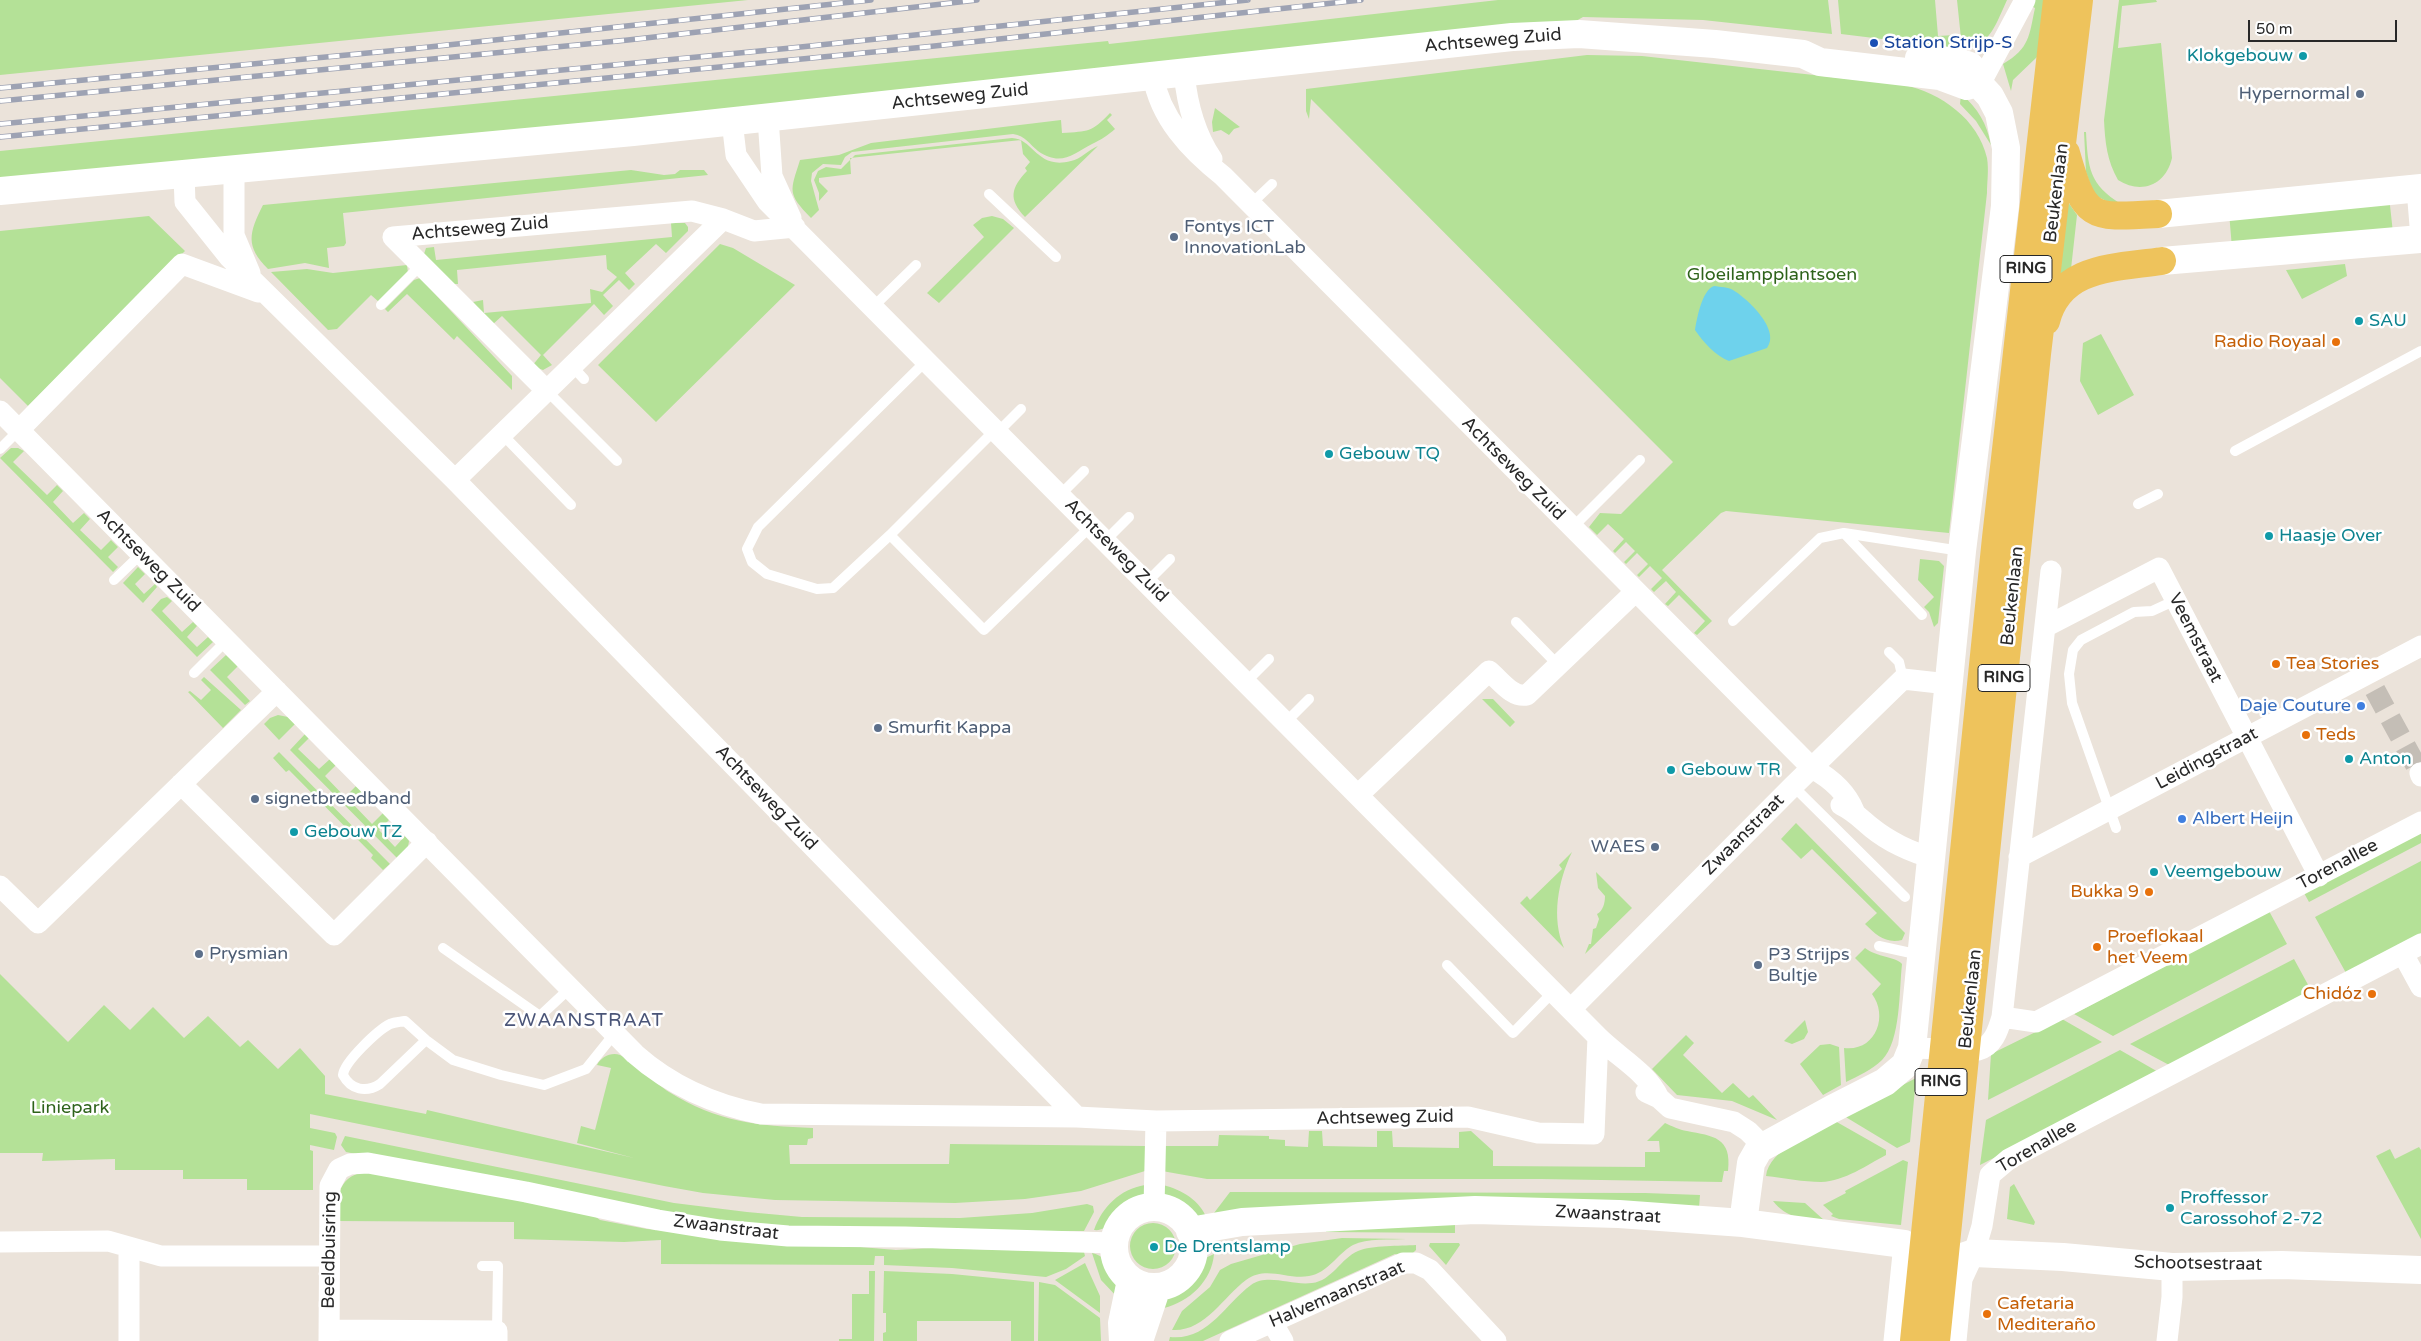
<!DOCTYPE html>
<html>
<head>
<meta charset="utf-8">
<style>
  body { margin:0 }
  #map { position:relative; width:2421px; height:1341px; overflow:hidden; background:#ebe3da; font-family:"Varela Round",sans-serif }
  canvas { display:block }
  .scale { position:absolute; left:2248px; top:20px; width:149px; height:22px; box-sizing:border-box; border:2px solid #282828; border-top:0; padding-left:6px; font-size:15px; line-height:18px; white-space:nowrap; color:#282828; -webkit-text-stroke:4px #fff; paint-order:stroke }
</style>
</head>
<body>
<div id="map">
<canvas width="2421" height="1341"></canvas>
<div class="scale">50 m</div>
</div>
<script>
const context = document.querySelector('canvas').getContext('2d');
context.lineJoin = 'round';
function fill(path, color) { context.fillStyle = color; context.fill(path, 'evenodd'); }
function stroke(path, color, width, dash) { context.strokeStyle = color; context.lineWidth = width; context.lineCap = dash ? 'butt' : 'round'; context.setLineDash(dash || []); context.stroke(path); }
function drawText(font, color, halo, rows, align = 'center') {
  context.font = font + ' "Varela Round",sans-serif'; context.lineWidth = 5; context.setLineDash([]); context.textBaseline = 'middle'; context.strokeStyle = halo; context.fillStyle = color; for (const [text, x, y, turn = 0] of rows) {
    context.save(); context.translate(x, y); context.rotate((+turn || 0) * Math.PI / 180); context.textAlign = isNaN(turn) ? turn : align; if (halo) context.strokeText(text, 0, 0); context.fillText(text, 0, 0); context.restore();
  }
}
fill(new Path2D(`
  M0,0H748L0,75Z
  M1498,0H1828L1832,34L1703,20L1583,17L1576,21L962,89L0,183V151L1108,41L1109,44Z
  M1838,0H1935L1938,36L1955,35L1956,48L1841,34Z
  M1957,0H2007C1997,21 1989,50 1962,48Z
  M2033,0H2047L2037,57L2013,80L2011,91L2003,64C2030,48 2029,36 2035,8L2031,6Z
  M2119,0H2156L2157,2L2122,6L2118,48L2161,43L2172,158C2166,185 2141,195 2118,180C2107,161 2105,142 2104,120Z
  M1587,55L1642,56L1904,85C1941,93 1978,119 1987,158C1989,170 1987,182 1987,193L1949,533L1726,511L1721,513L1662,570L1712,621L1697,635L1694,633L1705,621L1679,595L1668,606L1665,604L1676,592L1666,581L1654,592L1651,589L1662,578L1650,566L1639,577L1637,575L1648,564L1637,553L1626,564L1624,562L1635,551L1626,542L1615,553L1613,551L1624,539L1608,524L1597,535L1589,527L1600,513L1621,514L1673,462L1311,99L1309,119L1306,111V89Z
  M1961,94C1978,108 1987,124 1991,145L1976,121L1960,104Z
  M1215,108L1240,127L1234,129L1229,135L1221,130L1213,132L1212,122Z
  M1110,113L1112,115L1107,120L1115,129C1107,136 1102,139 1092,144C1073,154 1061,167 1038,151C1029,144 1026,136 1013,134L852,152L845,157L841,165L823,164L812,173L811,181L819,210L811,218C787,193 790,192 800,160L839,155L871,143L1061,120L1062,133C1089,131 1091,133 1110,113Z
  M2084,132H2086C2088,168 2089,184 2121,204V208L2094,195L2086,172Z
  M1012,138C1034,139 1037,170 1071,161C1081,159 1088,150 1098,146L1025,217C1008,199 1011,188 1027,171L1025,168L1030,162L1023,154L1021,140L850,158L851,174L819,178V182L828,191L819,201V193L814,180L818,171L826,167L841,169L855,155Z
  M631,170L664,175L675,174L680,170H704L708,175L343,213L346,243L344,246L327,248L329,268L305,263L268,269C245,246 249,233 263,205Z
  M2389,196L2393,233L2232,248L2229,212Z
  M2068,202L2077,215L2071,269L2060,278L2063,204Z
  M149,216L185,251L28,406L0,378V231Z
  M992,216L1003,219L1014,228L939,303L927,293L984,237L973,225L982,218Z
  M671,223H685L688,227V231L666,253L656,244L625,273L635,284L629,290L619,280L603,295L613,306L604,315L594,304L543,355L552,365L543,370L532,366L541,355L502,316L492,325L473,302L483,300L484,313L591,303L590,289L602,292L617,277L607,269L606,255L457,270L458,284H452L424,254L426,248L434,247L436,260L672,237Z
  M720,244L733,248L795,285L656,422L598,365Z
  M2345,264L2347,276L2302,299L2286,270Z
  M407,265L408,273L379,302L371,295L337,329L328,330L271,272L307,269L333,273Z
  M420,278L512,376V390L457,336L454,340L407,294L388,312L385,309L414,280Z
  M2101,334L2134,395L2098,415L2080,381L2083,343Z
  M11,448H18L24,451L13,462L47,495L57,485L63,491L53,502L73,523L84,513L90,519L80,530L101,550L111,540L118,547L108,557L118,567L113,572L0,458Z
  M1920,559L1939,561L1944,566L1938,623L1934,627L1929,612L1924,607L1934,597L1918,580Z
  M138,567L145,574L135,584L144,594L155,584L157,587L143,603L123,583Z
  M167,597L172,601L162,611L182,632L193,622L197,626L187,637L197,647L208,637L213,642L197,657L151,610L161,599Z
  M226,655L238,666L227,677L250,701L245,705L210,670Z
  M204,677L241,710L223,728L188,692L190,691L201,700L211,690L201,680Z
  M1482,699H1493L1515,722L1510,727Z
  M278,715L288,717L295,724L279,740L264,724L270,718Z
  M305,734L309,738L298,749L319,769L330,759L336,765L325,776L345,797L356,786L363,792L352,803L372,824L383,813L389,820L379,830L395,847L405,836L409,841L408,847L397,858L290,750Z
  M279,752L390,864L383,870L371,858L373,855L289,770L286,772L273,758Z
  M1796,823L1905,933L1902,940C1886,944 1876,935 1865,924L1877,913L1812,849L1801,859L1781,839Z
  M2421,831V843L2309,902L2304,893Z
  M1572,852C1558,881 1551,918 1564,948L1520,903L1527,896L1530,900L1562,869L1559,865Z
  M2421,861V933L2346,973L2315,917Z
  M1596,872L1632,908L1585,954L1589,944H1591L1593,929L1596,928L1599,919L1597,914C1603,911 1605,903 1605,896L1598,888Z
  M2269,911L2287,944L2113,1036L2074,1014Z
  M1865,948C1876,957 1897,957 1902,964C1899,990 1901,1041 1882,1060C1872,1070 1858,1076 1846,1082L1844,1048C1875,1052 1889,1017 1872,994L1881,984L1855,958Z
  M2294,959L2312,992L2171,1066L2130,1044Z
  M0,974L68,1042L104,1005L130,1030L153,1007L184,1038L208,1016L240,1047L248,1040L278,1069L300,1048L325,1076V1094L426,1114L427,1110L634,1158L577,1143L581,1126L595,1130L611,1068L597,1065C601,1057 611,1052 620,1055C633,1060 655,1083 669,1092C717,1122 758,1126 813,1128V1138L808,1139L807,1145H789L790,1164H949L950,1144L1145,1146V1171L1081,1191L1025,1199L955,1203L775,1200L703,1193L664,1186L310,1114V1128L335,1133L337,1137L334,1150L310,1145V1150L313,1151V1190H247V1179H183V1170H115V1159L42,1161L43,1153H0Z
  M2062,1019L2102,1042L1988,1100L1991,1054Z
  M1805,1020L1808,1032L1804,1039L1792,1044L1784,1041Z
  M1686,1035L1694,1043L1683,1055L1722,1093L1733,1083L1749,1098L1753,1095L1777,1120L1732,1101L1677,1095L1652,1069Z
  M1830,1044L1839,1047L1841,1085L1823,1095L1800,1064L1820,1045Z
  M2120,1050L2160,1073L1980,1165L1986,1120Z
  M1916,1078L1910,1142L1897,1148L1844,1116Z
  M1835,1121L1886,1150V1155C1867,1165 1845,1181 1821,1182C1804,1182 1784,1178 1766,1176C1769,1149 1813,1133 1835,1121Z
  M1665,1123C1672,1126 1679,1130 1687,1131C1713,1136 1732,1137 1728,1171H1724L1722,1182L1541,1179H1207L1162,1171L1163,1146H1218L1219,1135L1269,1136V1139L1285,1140V1146L1308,1147L1309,1131H1322L1323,1146L1377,1147V1131H1392L1393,1147L1459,1148V1132L1471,1131L1493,1151V1166L1645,1167V1152H1660L1659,1141H1647Z
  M345,1136L674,1203L747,1212L802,1217L960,1218L1032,1213L1087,1204L1093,1206L1094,1212L1084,1231L835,1233L644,1212L346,1152L341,1145Z
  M2419,1147L2421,1150V1239L2376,1156L2390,1149L2395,1159Z
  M1903,1160L1908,1162L1901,1225L1839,1219L1831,1216L1833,1214L1823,1205L1846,1193L1845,1191Z
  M363,1172L588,1211L600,1220L647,1229L896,1250L933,1248L1084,1252L1085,1256L1066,1269L1046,1277L952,1268L884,1265V1256H875L874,1265L661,1264V1240L624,1242L514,1239V1222L336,1221C337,1199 337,1178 363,1172Z
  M2014,1184L2035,1222L2034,1225L2007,1219L2010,1187Z
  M1145,1185C1144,1189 1145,1194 1144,1198C1141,1202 1134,1203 1129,1205C1117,1212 1109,1232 1094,1230C1102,1207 1120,1189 1145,1185Z
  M1163,1185C1182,1190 1200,1200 1207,1219L1195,1218L1168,1201L1164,1197Z
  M1230,1192L1645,1193L1700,1195L1699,1208L1214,1213Z
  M1773,1201L1805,1203L1825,1221C1805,1220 1786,1218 1773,1201Z
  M1446,1220L1455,1225V1233L1326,1232V1228Z
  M1130 1246a23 23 0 1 1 46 0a23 23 0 1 1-46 0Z
  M1342,1238L1406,1239C1390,1240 1367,1238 1353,1245C1337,1254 1328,1273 1309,1276C1287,1280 1266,1265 1246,1280C1223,1297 1205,1332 1172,1330L1182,1311L1210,1287L1220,1270L1231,1264L1300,1244Z
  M1430,1243H1459L1460,1245L1446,1265L1429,1246Z
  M1416,1245V1250C1410,1257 1402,1257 1395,1254L1203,1341H1169L1170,1337C1208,1341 1225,1304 1251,1285C1268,1273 1292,1286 1312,1283C1332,1281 1341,1258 1358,1251C1372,1245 1400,1246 1416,1245Z
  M1092,1253C1112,1257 1119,1281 1119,1299L1101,1280Z
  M1214,1254C1212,1281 1189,1302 1164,1308L1165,1294L1186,1282L1201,1260Z
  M1085,1263L1100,1296V1313L1055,1280Z
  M869,1271H875L874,1341H839V1339H852V1294H869Z
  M884,1271L952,1274L1034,1282V1341H1011V1321H917V1341H883V1333L886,1332V1313H883Z
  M1039,1282L1055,1285L1100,1318L1101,1341H1038Z`), '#b4e197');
fill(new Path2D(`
  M1714,286C1721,287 1728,287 1733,290C1748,299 1781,330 1767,348L1729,361C1716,356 1703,342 1695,330C1697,318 1702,290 1714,286Z`), '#6ed2ec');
stroke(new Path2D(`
  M2375,690L2420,773`), '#c4beb6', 21, [21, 11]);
stroke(new Path2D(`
  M989,194L1056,257
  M1251,204L1272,184
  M381,305L421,265
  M874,306L916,265
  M927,360L758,527L747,549L752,562L767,574L817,589L833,588L890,535L996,429
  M572,366L584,379
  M547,391L617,461
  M998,432L1021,409
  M502,434L571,505
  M0,449L19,430
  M2235,451L2421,351
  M1060,495L1084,471
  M2138,504L2158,494
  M1572,528L1640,460
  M1844,533L1922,615
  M890,535L984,630L1091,526
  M1106,540L1129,517
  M114,580L141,554
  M1147,582L1170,559
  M1733,621L1820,538L1844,533L1961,551
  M1516,622L1559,666
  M1889,652L1899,662L1903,679
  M194,673L227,640
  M1246,682L1269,659
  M1286,722L1309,699
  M1793,786L1905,897
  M2116,828L2072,703L2069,674L2073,650L2081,640L2134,612L2152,611L2176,600
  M1879,946L1920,955
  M443,948L540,1016L570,988
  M1447,965L1513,1033L1553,992
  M426,1040L380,1084C366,1093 351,1090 343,1075C344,1062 378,1030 390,1024C395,1022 400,1022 405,1021L426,1040L453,1060L501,1075L544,1085L586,1069L615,1033
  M482,1266H498L497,1331`), '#fff', 10);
stroke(new Path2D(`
  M1184,73C1187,103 1195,134 1212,159
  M1153,76C1160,118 1190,150 1223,176L1812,768C1830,778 1846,791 1854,811
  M1980,84L2025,0
  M768,118L772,176L791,218
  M732,121L736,155L767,201L1598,1037C1619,1058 1646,1071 1659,1098
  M234,170V235L250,273
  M184,175L185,202L229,257L455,480L1077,1117
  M2417,189L2421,238
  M393,237L692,211L723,219L754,231L795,227
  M393,237L547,391
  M0,411L635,1054C670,1085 715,1105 761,1114L1077,1117L1156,1121L1468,1117L1538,1133L1594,1134L1598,1037
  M19,430L182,264L258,292
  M455,480L723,219
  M2045,627L2159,568L2319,876
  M2420,773L2421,776
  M181,784L334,935L427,842
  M1358,795L1489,671C1500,680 1512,698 1527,695L1635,592
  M1841,805C1854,811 1861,819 1872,828C1888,841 1912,853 1931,857
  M2019,857L2421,646
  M0,886L38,923L277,691
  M2403,954L2421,987
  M1571,1009L1793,786L1903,679L1948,684
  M2002,1017L2036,1022L2421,822
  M1912,1048L1978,1050C1993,1046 1998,1031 2002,1017L2051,571
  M1646,1092L1659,1098L1670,1108L1734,1122L1748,1131L1763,1146
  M1154,1207L1156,1121
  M0,1242L108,1241L161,1256H329
  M1272,1322L1283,1341
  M329,1330L497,1331V1341
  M129,1341V1248
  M329,1341L330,1186L339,1169L350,1164L368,1163L526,1192L658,1220L720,1230L788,1236L905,1237L1114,1243
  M1230,1341L1403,1263H1416L1430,1270L1496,1341
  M1894,1341L1904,1244
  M1956,1341L1962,1279L1974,1253L1982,1226L1990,1175L2009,1159L2421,944
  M2167,1341L2172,1297V1267`), '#fff', 21);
stroke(new Path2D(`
  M0,191L633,132L1512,37L1579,34L1715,44L1803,54L1820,62L1940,76L1967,86L1977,82
  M2158,214L2421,188
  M2162,261L2421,239
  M1114 1247a40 40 0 1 1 80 0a40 40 0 1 1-80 0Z
  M1743,1223L1751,1163L1759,1149L1832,1109L1885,1082L1905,1065L1912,1048L1962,551L2005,206L2006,148L1999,113L1990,96L1977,82L1970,66L1958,62L1919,58
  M1190,1231L1242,1222L1475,1210L1619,1214L1743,1223L1904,1244
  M1922,1253L1959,1258L1974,1253L2063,1257L2172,1267L2282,1265L2421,1270
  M1123,1341L1122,1323L1131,1280
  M1139,1341L1157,1287`), '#fff', 28);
stroke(new Path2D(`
  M2066,153C2085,220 2090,218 2158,214
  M2046,321C2060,265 2116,268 2162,261
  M1914,1341L1996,538L2057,0
  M1936,1341L2037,354L2079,0`), '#eec35c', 28);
const rail = new Path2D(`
  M0,88L410,49L871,0
  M0,101L628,40L977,0
  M0,124L791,48L1248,0
  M0,137L925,47L1361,0`);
stroke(rail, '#9da2b3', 5.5);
stroke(rail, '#fff', 4, [11]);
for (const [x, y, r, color] of [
  [1874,43,5,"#1a4fb4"],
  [2303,56,5,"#0f9aa8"],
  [2360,94,5,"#5c6f8a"],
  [1174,237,5,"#5c6f8a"],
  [2359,321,5,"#0f9aa8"],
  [2336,342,5,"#e8710a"],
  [1329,454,5,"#0f9aa8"],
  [2269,536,5,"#0f9aa8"],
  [2276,664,5,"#e8710a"],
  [2361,706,5,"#3f7fe0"],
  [878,728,5,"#5c6f8a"],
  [2306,735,5,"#e8710a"],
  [2349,759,5,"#0f9aa8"],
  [1671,770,5,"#0f9aa8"],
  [255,799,5,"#5c6f8a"],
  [2182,819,5,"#3f7fe0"],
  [294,832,5,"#0f9aa8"],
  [1655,847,5,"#5c6f8a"],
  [2154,872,5,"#0f9aa8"],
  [2149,892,5,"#e8710a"],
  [2097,947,5,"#e8710a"],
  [199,954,5,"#5c6f8a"],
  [1758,965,5,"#5c6f8a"],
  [2372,994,5,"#e8710a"],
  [2170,1208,5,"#0f9aa8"],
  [1154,1247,5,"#0f9aa8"],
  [1987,1314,5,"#e8710a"]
]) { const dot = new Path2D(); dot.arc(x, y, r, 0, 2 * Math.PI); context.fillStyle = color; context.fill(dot); stroke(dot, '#fff', 2); }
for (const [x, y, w] of [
  [2026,269,52],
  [2004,678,52],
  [1941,1082,52]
]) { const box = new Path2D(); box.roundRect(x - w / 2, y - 13.5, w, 27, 4); context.fillStyle = '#fff'; context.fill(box); stroke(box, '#282828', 1); }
drawText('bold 16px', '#282828', null, [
  ["RING",2026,269],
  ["RING",2004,678],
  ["RING",1941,1082]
]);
drawText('18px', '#282828', '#fff', [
  ["Achtseweg Zuid",1493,41,-5],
  ["Achtseweg Zuid",960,97,-6],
  ["Beukenlaan",2057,193,-83],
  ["Achtseweg Zuid",480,229,-5],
  ["Achtseweg Zuid",1513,469,45],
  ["Achtseweg Zuid",1116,551,45],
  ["Achtseweg Zuid",148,561,45],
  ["Beukenlaan",2013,596,-84],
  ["Veemstraat",2195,638,63],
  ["Leidingstraat",2207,759,-28],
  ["Achtseweg Zuid",766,798,46],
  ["Zwaanstraat",1744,835,-45],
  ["Torenallee",2338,865,-28],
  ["Beukenlaan",1971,999,-84],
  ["Achtseweg Zuid",1385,1118,-1],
  ["Torenallee",2037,1147,-30],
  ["Zwaanstraat",1608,1215,3],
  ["Zwaanstraat",726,1228,7],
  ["Beeldbuisring",330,1250,-89],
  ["Schootsestraat",2198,1264,1],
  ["Halvemaanstraat",1337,1295,-23]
]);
drawText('18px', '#164399', '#fff', [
  ["Station Strijp-S",1884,43]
], 'left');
drawText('18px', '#0d838f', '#fff', [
  ["Klokgebouw",2293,56,"right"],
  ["SAU",2369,321],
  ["Gebouw TQ",1339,454],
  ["Haasje Over",2279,536],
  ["Anton",2359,759],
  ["Gebouw TR",1681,770],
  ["Gebouw TZ",304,832],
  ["Veemgebouw",2164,872],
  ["Proffessor",2180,1198],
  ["Carossohof 2-72",2180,1219],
  ["De Drentslamp",1164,1247]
], 'left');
drawText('18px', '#4e5e75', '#fff', [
  ["Hypernormal",2350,94,"right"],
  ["Fontys ICT",1184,227],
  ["InnovationLab",1184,248],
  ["Smurfit Kappa",888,728],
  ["signetbreedband",265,799],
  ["WAES",1645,847,"right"],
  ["Prysmian",209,954],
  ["P3 Strijps",1768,955],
  ["Bultje",1768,976]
], 'left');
drawText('18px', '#2e631b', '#fff', [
  ["Gloeilampplantsoen",1772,275],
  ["Liniepark",70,1108]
]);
drawText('18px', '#c56008', '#fff', [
  ["Radio Royaal",2326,342,"right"],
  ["Tea Stories",2286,664],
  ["Teds",2316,735],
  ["Bukka 9",2139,892,"right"],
  ["Proeflokaal",2107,937],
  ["het Veem",2107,958],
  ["Chidóz",2362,994,"right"],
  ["Cafetaria",1997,1304],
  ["Mediteraño",1997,1325]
], 'left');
drawText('18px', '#366cbe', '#fff', [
  ["Daje Couture",2351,706],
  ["Albert Heijn",2192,819,"left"]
], 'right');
context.letterSpacing = '1px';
drawText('19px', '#4a5578', '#fff', [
  ["ZWAANSTRAAT",584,1021]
]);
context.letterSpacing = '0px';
</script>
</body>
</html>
